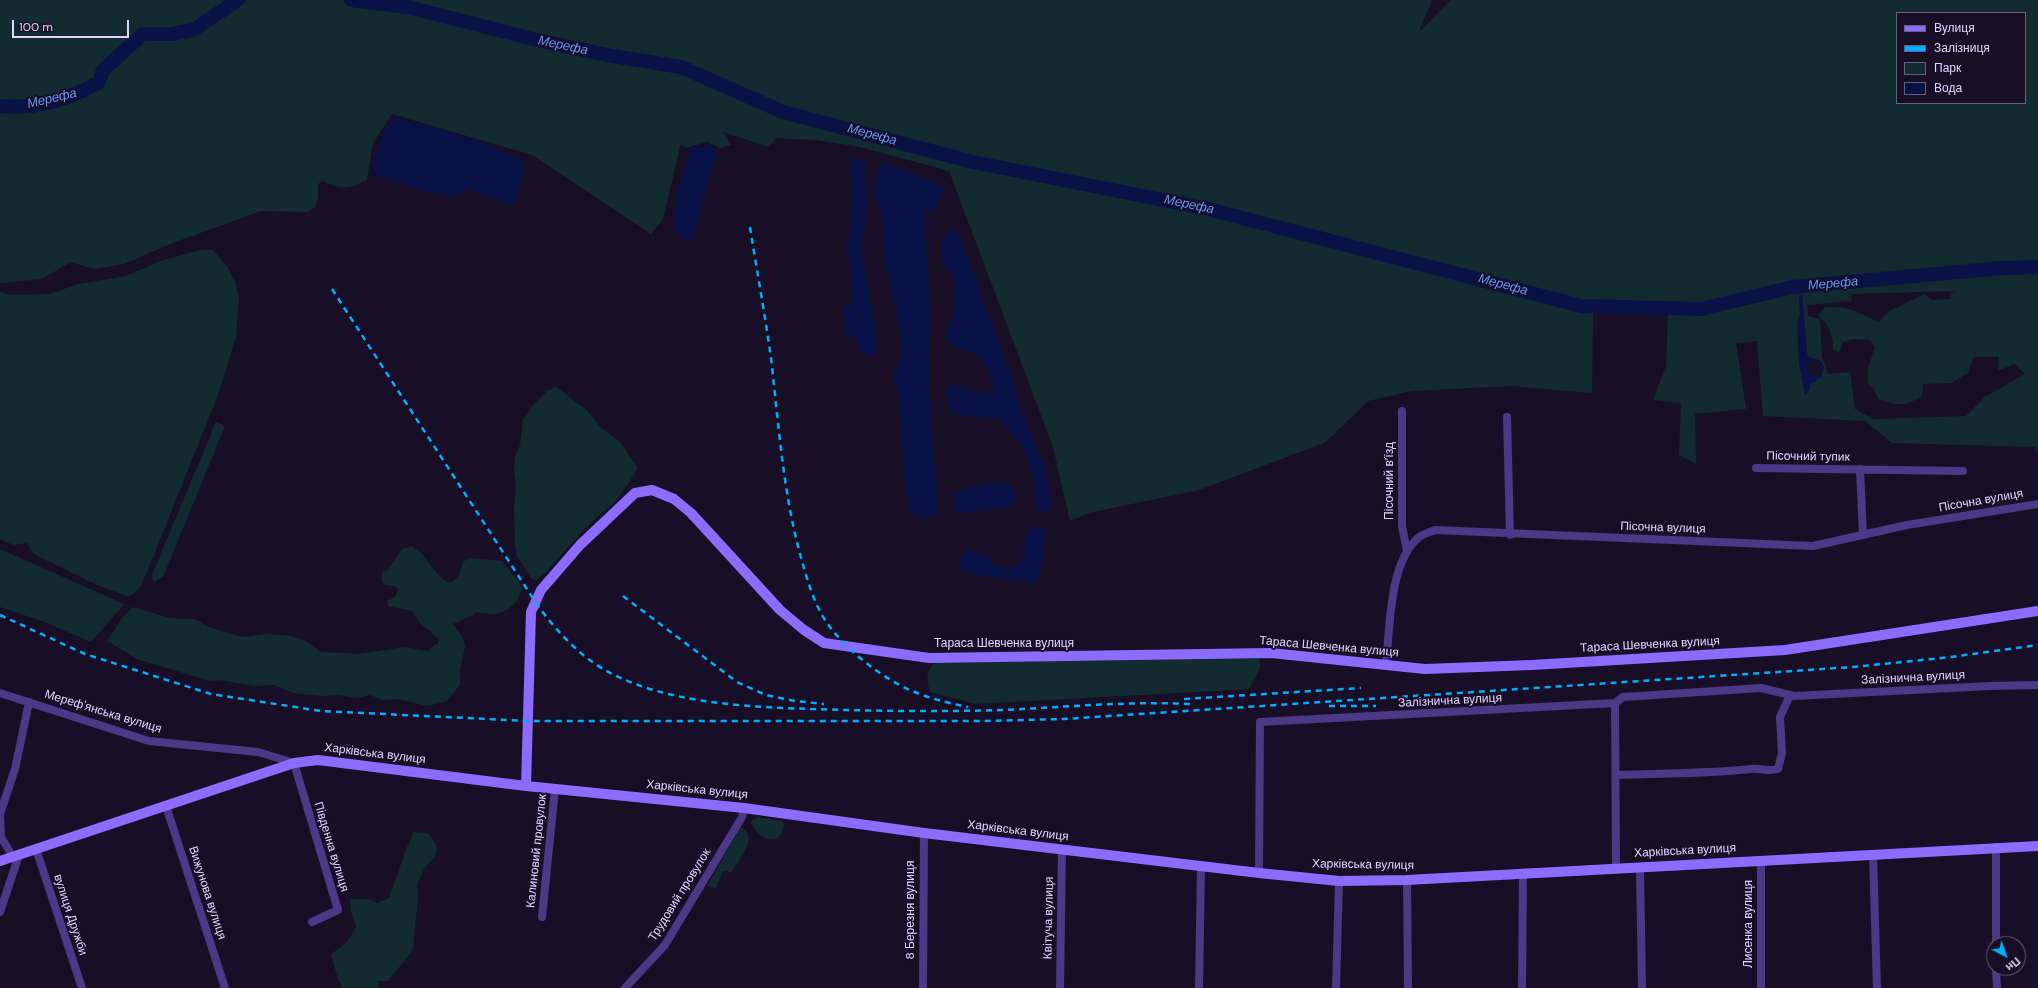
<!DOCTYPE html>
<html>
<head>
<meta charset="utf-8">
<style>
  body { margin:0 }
  #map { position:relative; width:2038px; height:988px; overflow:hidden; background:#180f27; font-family:"DM Sans",sans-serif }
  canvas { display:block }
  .legend { position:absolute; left:1896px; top:12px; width:130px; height:92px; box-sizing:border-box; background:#180f27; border:1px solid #695e7d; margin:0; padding:5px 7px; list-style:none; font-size:12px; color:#e2d4ff }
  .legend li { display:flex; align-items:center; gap:8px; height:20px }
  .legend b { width:20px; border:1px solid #695e7d }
  .north { position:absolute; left:1986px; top:936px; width:40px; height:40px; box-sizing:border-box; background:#180f27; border:1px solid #695e7d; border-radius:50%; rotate:139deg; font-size:11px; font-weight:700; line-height:16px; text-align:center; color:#e2d4ff }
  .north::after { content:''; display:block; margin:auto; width:14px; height:18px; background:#00afff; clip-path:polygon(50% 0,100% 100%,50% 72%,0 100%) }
  .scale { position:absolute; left:12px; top:20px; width:117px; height:18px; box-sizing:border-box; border:2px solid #e2d4ff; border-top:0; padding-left:5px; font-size:12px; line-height:14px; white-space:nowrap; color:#e2d4ff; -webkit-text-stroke:3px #180f27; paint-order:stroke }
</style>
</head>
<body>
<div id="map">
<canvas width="2038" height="988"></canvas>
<ul class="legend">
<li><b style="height:5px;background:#8e6bff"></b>Вулиця</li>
<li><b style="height:5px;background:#00afff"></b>Залізниця</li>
<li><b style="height:11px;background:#112b31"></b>Парк</li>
<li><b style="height:11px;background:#091246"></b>Вода</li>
</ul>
<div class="north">Пн</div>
<div class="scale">100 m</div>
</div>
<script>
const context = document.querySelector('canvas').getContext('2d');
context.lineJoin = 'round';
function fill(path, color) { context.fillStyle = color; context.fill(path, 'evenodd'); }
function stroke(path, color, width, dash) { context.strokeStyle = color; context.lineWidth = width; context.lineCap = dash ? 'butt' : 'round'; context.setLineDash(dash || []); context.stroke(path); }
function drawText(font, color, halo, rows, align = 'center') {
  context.font = font + ' "DM Sans",sans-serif'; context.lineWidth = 4; context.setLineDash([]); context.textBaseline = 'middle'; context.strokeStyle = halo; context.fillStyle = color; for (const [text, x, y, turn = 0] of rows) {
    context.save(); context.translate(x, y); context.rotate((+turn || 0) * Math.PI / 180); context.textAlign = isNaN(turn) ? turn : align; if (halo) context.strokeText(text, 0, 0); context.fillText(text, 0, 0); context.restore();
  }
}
fill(new Path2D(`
  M0,0H1432L1419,32L1451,0H2038V451L2034,447L1892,443L1865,421L1763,416L1757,341L1736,343L1746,409L1695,414L1696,464L1679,455L1681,403L1653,400L1666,366L1668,312L1628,313L1593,310L1592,393L1511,386L1411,391L1368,401L1326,442L1199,490L1089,513L1070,521L1053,447L949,171L860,147L816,140L776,138L769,147L723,132L731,145L721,148L707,142L686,148L681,143L663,219L651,234L532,155L392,114L373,143L367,180C349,189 341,189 322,181L318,184C318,196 320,207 308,212L261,211L170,244L124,264L94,269L71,262L42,279L0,283ZM1897,13H2025V103H1897ZM1957,291L1952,292L1950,299L1932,300L1924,294L1888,312L1879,322C1857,312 1850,306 1825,307L1818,316C1830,325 1833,335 1833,349L1839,352L1843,342L1853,339L1870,340L1875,347L1868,368V384L1874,389L1879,399C1898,406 1904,407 1922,396L1923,384L1951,383L1968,373L1973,357H1999L1998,371L2014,364L2025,374L1985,397L1966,416L1873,419L1855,409L1850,372L1827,374L1826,366L1822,359L1820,319L1808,316L1807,305L1851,301L1852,294ZM1802,294L1807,353L1808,357L1821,361L1824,367L1820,378L1810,383V389L1806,394L1799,363L1798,317L1800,316Z
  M201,250H213L228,268L236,284L239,299L236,337L218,395L155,552L141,586L129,597L97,585L34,554L27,543L13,545L0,539V292L11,295L50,294L78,284L126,276L163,260Z
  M556,387L587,410L601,428L621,443L637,467L636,472L615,502L587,526L547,571L536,580L532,579L517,556L515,546L514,508L516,485L514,471L515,457L520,445L523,420L534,404L547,391Z
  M216,422L225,426L163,577L153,582L152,575Z
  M411,546C413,548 417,549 419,551C433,564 452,607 463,562L469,558L502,561L522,586C521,600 509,612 495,614C489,614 481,613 475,612L473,616L468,617L453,624L463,638L465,647L460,670V685L447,701L432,705L427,706L398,699L383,700L370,695L357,698L339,695L322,696L293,693L275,685L254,686L219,680L210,681L137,659L107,641L122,618L133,607L170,618L194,619L211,628L243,637L267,634L291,636L306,641L321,652L358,654L405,647L427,651L438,643L439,639L420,623L412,611L388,606L387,601L395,597L398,589L395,586L385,585L382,582V571L386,572L402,549Z
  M0,549L124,604L91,642L42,621L0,607Z
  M1256,654C1266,665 1255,677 1249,689L976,704L930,692C926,678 926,670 938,660Z
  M758,817L782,821L784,824C783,839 774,843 760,836L751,824L752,820Z
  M741,827C760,836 737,863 731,873L727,871H723L716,888L707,886Z
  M414,832L428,833L437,846L435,857L424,869L417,884L418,895L413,950L388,981H378V988H343L338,979L331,954C343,946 351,940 356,926L351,912L350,899H370L377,903L389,898L407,847Z`), '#112b31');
fill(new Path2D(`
  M394,118C439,129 485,139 526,163L515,202L510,205L467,188L455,197L436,194L378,176L373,172C376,150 381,136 394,118Z
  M712,146L717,151L693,237L686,240L674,231L676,198L691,147Z
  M853,157L865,162L867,216L863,228V256L876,334L877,351L871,357L860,353L857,338L846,335L842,306L851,307L853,299L850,262L846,253L853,218V189L850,161Z
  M880,162L935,182L944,190L936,209L926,213L930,336V394L938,508L934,517L923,519L909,512L904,479L901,401L893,378L902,358V337L884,256L883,219L873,191Z
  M957,229L1017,391C1020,413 1027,424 1035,444C1044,463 1049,483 1052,504L1046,511H1038L1032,471L1023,447L1000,418L974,417L951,413L946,389L953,384L983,394L996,390C992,383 984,360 979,356C968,348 954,350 946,339L955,309L954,296L956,285L949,269L942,263V243L947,231Z
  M1802,294L1807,353L1808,357C1815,359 1822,358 1824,367L1820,379H1816V382L1810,383V389L1805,395L1799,363L1798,341L1797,325L1800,313L1799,297ZM1808,360L1819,361L1821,364L1818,367L1821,370L1820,374L1809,376Z
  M1002,481L1010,486L1016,496L1015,503L1006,508L954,513L955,506L957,505L951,496L954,492Z
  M1032,526L1046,528L1042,565L1035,584L974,574L960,568L961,558L968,549L991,558L995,566L1010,568L1017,566L1024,554L1023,540Z`), '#091246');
stroke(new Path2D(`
  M351,0L408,7L533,39L607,55L681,67L783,112L973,162L1208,209L1581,306L1701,309L1793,287L2002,268L2038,267
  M0,106C33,110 71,99 99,82L103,70L143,34H172L193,30L238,0`), '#091246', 14);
stroke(new Path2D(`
  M1402,411V526L1407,551
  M1507,417L1510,535
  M1756,468L1963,471
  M1860,469L1863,535
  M1386,665C1390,628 1389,563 1418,538C1422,534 1430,532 1435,530L1813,546L1907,525L2038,504
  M0,693L149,741L258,752L294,763L338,910L312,922
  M1615,703L1616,868
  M1617,775C1662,773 1707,774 1751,769C1762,768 1767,772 1778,769L1782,753L1780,717L1790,695
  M166,806L225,988
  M1996,847V944
  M36,849L82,988
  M1873,854L1877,988
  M13,857L1,837L0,814L15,769L29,702
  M1761,860V988
  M1640,867L1642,988
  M1259,873L1260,722L1615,703L1623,697L1761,688L1794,696L1990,686L2038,685
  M1407,880L1408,988
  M0,912L19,855
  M542,917L555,789
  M1996,968L1997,988
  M625,988L665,945L742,817L744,808
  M923,988L924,833
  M1060,988L1062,849
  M1199,988L1201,867
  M1336,988L1339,881
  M1522,988L1523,874`), '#4c3887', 8);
stroke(new Path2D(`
  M526,786L531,612L541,590L580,545L635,493L652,490L674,499L691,513L780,610L804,630L824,643L929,658L1271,653L1425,669L1532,665L1785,650L2038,611
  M0,861L294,763L318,760L526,786L744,808L924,833L1259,873L1339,881L1407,880L2038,846`), '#8e6bff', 10);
stroke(new Path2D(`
  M750,227C757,271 765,315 771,358C779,426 783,495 802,561C808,583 816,609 830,627C848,651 882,678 910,690C928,698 948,703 968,707
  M332,289L536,603C554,628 577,654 605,670C663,703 746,707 811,709C875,711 938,712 1002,710C1066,707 1129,701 1192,704
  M623,596L737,682L766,695L795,701L824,704
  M0,615L85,654L211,694L321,711L529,721H982L1064,719L1853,667L1951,657L2038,645
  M1184,699L1361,688
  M1329,706H1376`), '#00afff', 2.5, [6, 5]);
drawText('12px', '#e2d4ff', '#180f27', [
  ["Пісочний тупик",1808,457,1],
  ["Пісочний в’їзд",1390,481,-90],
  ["Пісочна вулиця",1981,501,-10],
  ["Пісочна вулиця",1663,528,2],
  ["Тараса Шевченка вулиця",1004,644],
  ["Тараса Шевченка вулиця",1650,645,-3],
  ["Тараса Шевченка вулиця",1329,647,5],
  ["Залізнична вулиця",1913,678,-3],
  ["Залізнична вулиця",1450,701,-3],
  ["Мереф'янська вулиця",103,712,17],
  ["Харківська вулиця",375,754,7],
  ["Харківська вулиця",697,790,6],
  ["Харківська вулиця",1018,831,7],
  ["Південна вулиця",331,847,73],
  ["Калиновий провулок",537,851,-84],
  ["Харківська вулиця",1685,851,-3],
  ["Харківська вулиця",1363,865,1],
  ["Вижунова вулиця",207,893,72],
  ["Трудовий провулок",680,895,-58],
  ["8 Березня вулиця",911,910,-90],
  ["вулиця Дружби",70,915,72],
  ["Квітуча вулиця",1049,918,-89],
  ["Лисенка вулиця",1749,924,-90]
]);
drawText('italic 13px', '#6295ff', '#180f27', [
  ["Мерефа",563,46,12],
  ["Мерефа",52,99,-13],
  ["Мерефа",872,135,15],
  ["Мерефа",1189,205,12],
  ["Мерефа",1833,284,-5],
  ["Мерефа",1503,285,15]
]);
</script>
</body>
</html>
